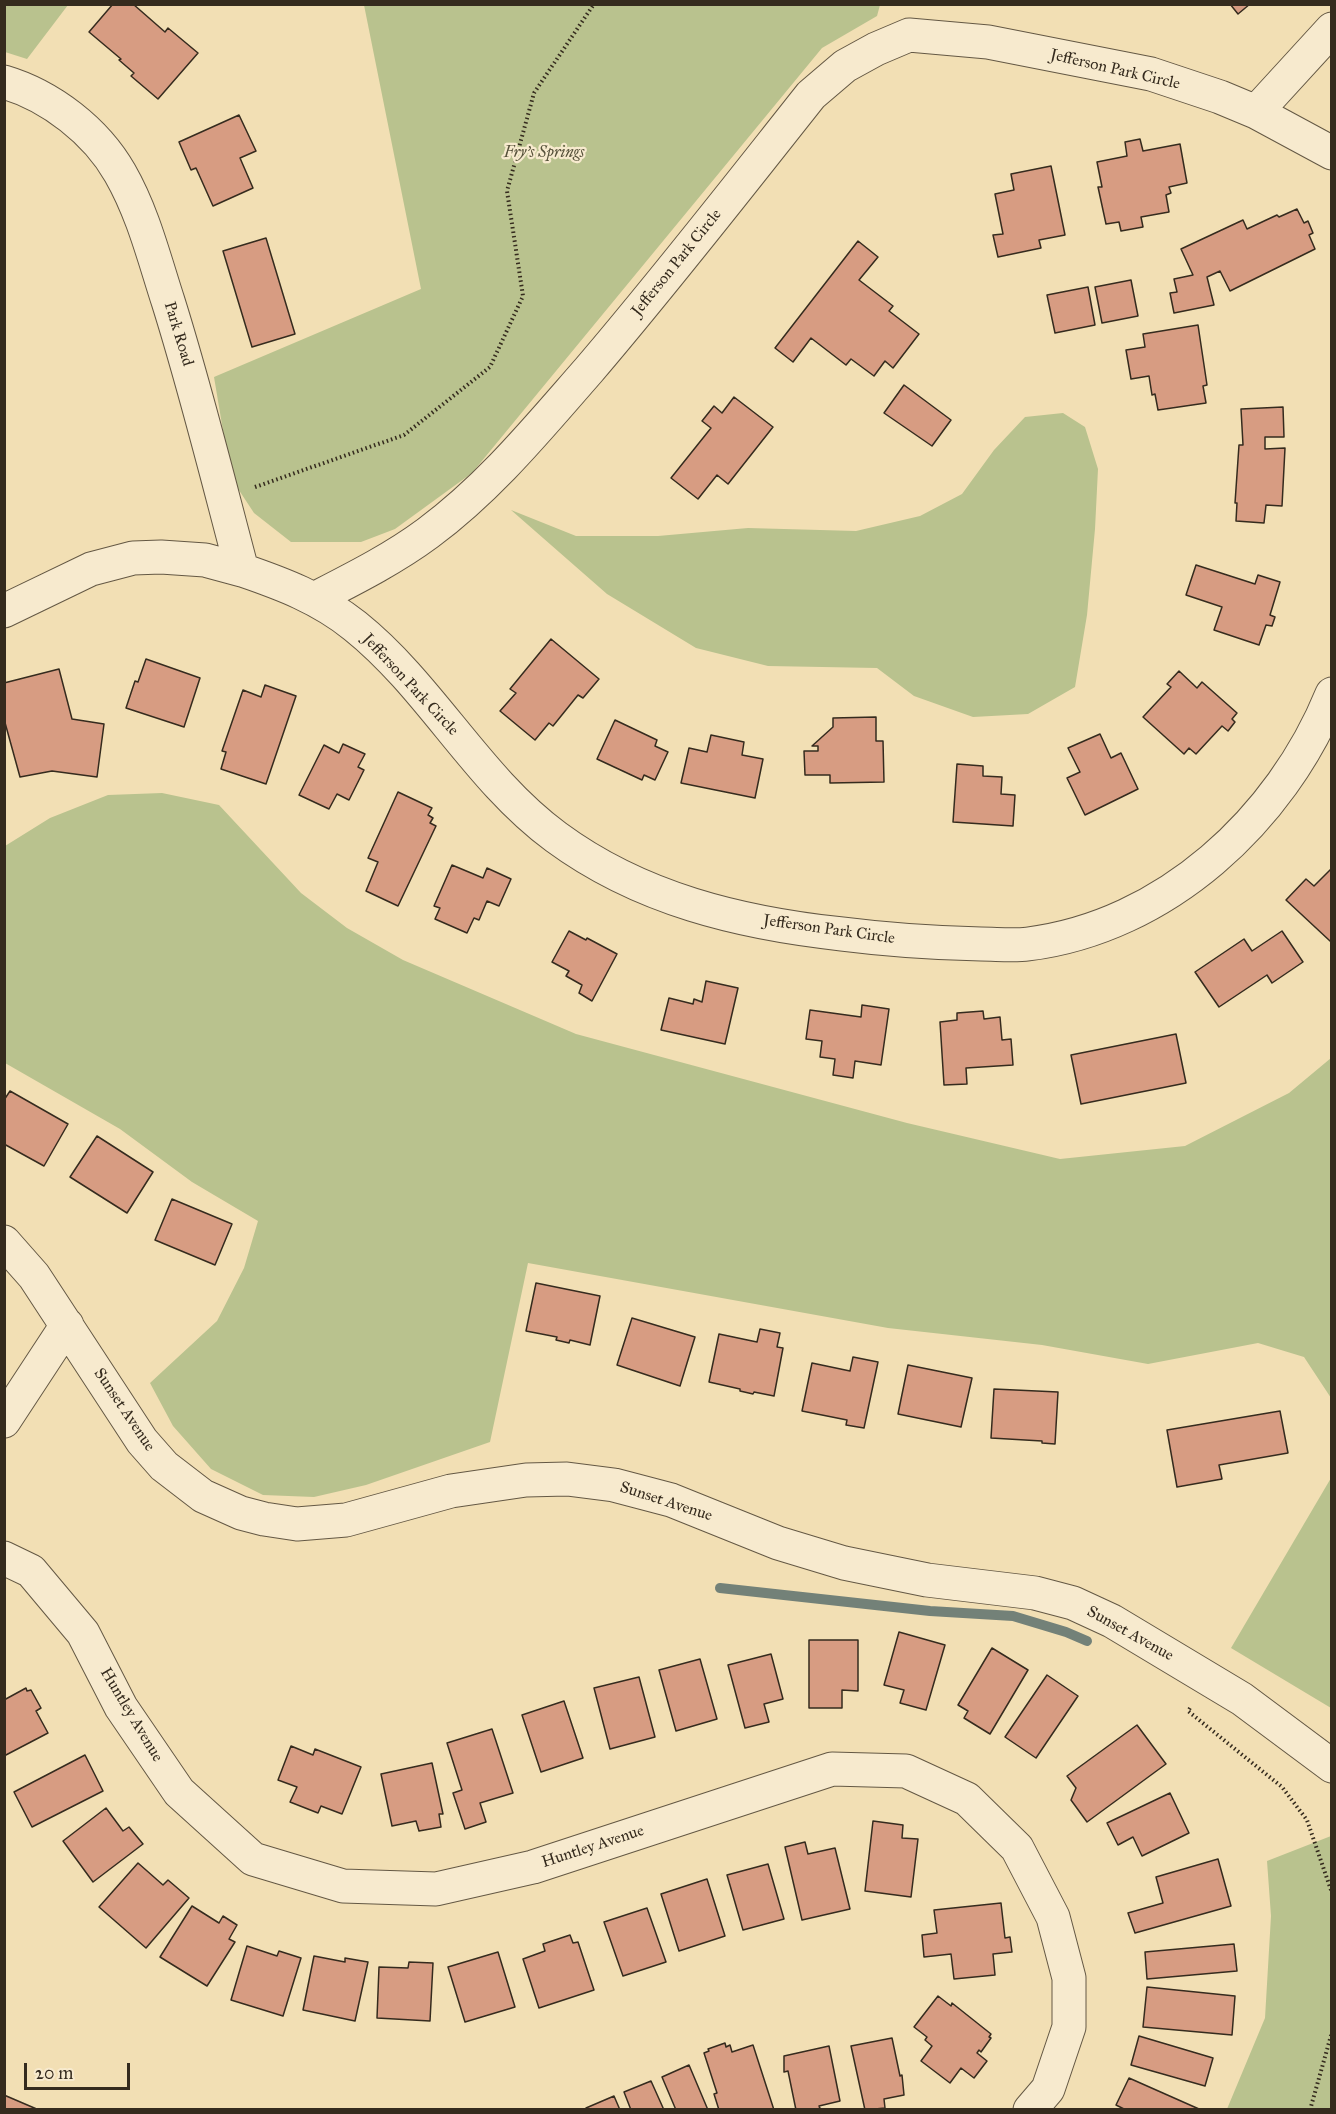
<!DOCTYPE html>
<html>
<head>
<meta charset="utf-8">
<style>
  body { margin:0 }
  #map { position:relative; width:1336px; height:2114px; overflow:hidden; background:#f2dfb4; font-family:"IM FELL Great Primer",serif }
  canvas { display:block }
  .frame { position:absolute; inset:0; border:6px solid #352b1e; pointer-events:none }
  .scale { position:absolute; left:24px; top:2063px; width:106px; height:27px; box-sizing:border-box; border:3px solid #352b1e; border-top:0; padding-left:8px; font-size:18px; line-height:21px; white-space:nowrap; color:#352b1e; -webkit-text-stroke:4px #f7eace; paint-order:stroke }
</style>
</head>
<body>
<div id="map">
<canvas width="1336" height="2114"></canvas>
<div class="frame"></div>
<div class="scale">20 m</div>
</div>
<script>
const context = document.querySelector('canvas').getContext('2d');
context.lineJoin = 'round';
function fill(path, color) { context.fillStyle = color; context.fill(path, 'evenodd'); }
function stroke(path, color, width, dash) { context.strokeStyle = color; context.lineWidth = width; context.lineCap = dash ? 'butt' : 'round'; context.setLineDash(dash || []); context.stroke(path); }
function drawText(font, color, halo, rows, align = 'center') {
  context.font = font + ' "IM FELL Great Primer",serif'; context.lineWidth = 4.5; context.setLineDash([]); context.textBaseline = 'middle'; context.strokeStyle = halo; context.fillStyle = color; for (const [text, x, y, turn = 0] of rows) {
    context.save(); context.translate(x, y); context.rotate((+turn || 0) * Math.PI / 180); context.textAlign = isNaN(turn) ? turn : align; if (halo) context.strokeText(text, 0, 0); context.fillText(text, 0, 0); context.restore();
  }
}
fill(new Path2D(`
  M5,4H68V5L27,59L5,52Z
  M364,5H880L877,16L822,48L472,473L395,529L361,542H291L254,513L231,478L214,377L421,289Z
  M1063,413L1085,427L1098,469L1095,529L1087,615L1075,687L1028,714L973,717L914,696L877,668L768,666L696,648L607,594L511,510L576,536H658L748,528L856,531L920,516L962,494L994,450L1025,417Z
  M162,793L219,805L301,893L347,928L403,960L576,1034L907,1123L1060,1159L1185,1146L1289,1093L1331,1058V1398L1304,1357L1258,1343L1148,1364L1042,1345L888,1328L528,1263L490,1442L366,1485L314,1497L263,1495L211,1469L173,1426L150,1383L217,1321L244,1268L258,1221L192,1182L120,1129L5,1063V846L50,818L108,795Z
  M1331,1478V1708L1231,1648Z
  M1331,1836V2109H1227L1265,2018L1271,1916L1267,1861Z`), '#b9c28e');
stroke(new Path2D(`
  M720,1588L930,1611L1013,1616L1066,1632L1087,1641`), '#738178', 10);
const building = new Path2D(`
  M113,4H133L165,32L168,28L198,53L158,99L131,76L134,73L119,60L121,59L89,32Z
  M1230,4H1250L1238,14Z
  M239,115L256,151L240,158L253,188L213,206L196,168L191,170L179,142Z
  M1140,139L1143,151L1180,144L1187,183L1169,187L1171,193L1166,195L1169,212L1141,217L1143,227L1121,231L1119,222L1106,224L1098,187H1102L1097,162L1127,156L1125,142Z
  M1051,166L1065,235L1039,240L1041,248L998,257L993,235L1003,234L995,194L1014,190L1011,174Z
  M1297,209L1304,223L1308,221L1313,233L1309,235L1315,249L1230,291L1220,271L1207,277L1214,305L1174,313L1170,293L1177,292L1174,279L1193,275L1181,249L1243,220L1247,229L1277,215L1279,217Z
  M266,238L295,334L252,347L223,251Z
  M858,241L878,257L859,280L893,306L889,311L919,334L893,368L885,361L874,376L851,359L846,365L811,338L793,362L775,348Z
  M1131,280L1138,316L1102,323L1095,287Z
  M1088,287L1095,325L1055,333L1047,295Z
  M1198,325L1207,385L1203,386L1206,403L1158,410L1155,394L1152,395L1149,376L1131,379L1126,350L1145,347L1143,334Z
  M904,385L951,420L932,446L884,413Z
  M734,397L773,427L728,484L717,475L698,499L671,478L711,428L702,421L714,406L722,413Z
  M1283,407L1284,437H1265V449L1285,448L1282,506L1266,505L1264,523L1236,521L1237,503H1235L1239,445H1243L1241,409Z
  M1196,565L1255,584L1258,575L1280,582L1270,615L1275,617L1272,626L1266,625L1259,645L1214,630L1222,607L1186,595Z
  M551,639L599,679L583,698L578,695L553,726L549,723L535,740L500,711L516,693L510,689Z
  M146,659L200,678L184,727L126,708L135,681L138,682Z
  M59,669L72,719L104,724L97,777L52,771L20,777L4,719V683Z
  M1179,671L1197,688L1202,682L1237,713L1232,719L1235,722L1228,731L1222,726L1196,754L1189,748L1184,754L1143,717L1171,687L1167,684Z
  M265,685L296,696L266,784L221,769L226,752L222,751L243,690L261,697Z
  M876,717V741H883L884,782L830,783V775H805L804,751H818V746H812L833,727V718Z
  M615,720L657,740L655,746L668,752L655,780L644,775L642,780L597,759Z
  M1100,734L1111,758L1121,753L1138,789L1085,815L1067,778L1080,772L1068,748Z
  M711,735L744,742L742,755L763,759L755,798L681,783L689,748L707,752Z
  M343,744L365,754L358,767L364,770L349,800L337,794L329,809L299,795L324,745L339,753Z
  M957,764L983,766V776L1002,777L1001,794L1015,795L1013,826L953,822Z
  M398,792L432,808L428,815L433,818L430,823L436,826L398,906L366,891L378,862L368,858Z
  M452,865L483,878L487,868L511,879L499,906L487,901L479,920L474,918L467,933L435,919L440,908L434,906Z
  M1332,868V940L1330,941L1286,900L1306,879L1314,886Z
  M569,931L586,940L587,938L617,954L592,1001L579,993L582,985L566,976L569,971L552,962Z
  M1282,931L1303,962L1272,983L1267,975L1219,1007L1195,972L1244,939L1252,951Z
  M706,981L738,988L725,1044L661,1030L669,998L693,1004L694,999L702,1002Z
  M862,1005L889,1009L881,1065L855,1061L853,1078L833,1075L835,1059L820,1057L822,1041L806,1039L810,1010L861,1017Z
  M983,1011L984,1019L1000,1017L1002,1040L1011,1039L1013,1065L966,1068L967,1084L944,1085L940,1022L957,1020V1013Z
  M1176,1034L1186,1083L1081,1104L1071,1055Z
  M10,1091L68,1124L44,1166L4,1144V1100Z
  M97,1136L153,1172L127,1213L70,1177Z
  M172,1199L232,1224L215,1265L155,1240Z
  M536,1283L600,1296L590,1345L570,1340L569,1343L556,1340L557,1337L526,1331Z
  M632,1318L695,1337L680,1386L617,1365Z
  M760,1329L780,1333L777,1347L783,1348L774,1396L754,1392L753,1394L740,1391V1389L709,1382L719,1334L757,1342Z
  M853,1357L878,1362L864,1428L846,1425L847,1420L802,1411L812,1363L850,1371Z
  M908,1365L972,1378L961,1427L898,1414Z
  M994,1389L1058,1392L1055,1444L1042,1443V1441L991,1438Z
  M1280,1411L1288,1453L1219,1465L1222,1479L1177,1487L1167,1430Z
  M899,1632L945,1645L926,1710L900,1703L904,1690L884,1685Z
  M809,1640H858V1691L842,1690V1708H809Z
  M992,1648L1028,1670L990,1734L964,1718L968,1711L958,1705Z
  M771,1654L783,1699L764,1704L769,1722L745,1728L728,1665Z
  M700,1659L717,1719L676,1731L659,1670Z
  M1047,1675L1078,1696L1036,1758L1005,1737Z
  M639,1677L655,1737L610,1749L594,1688Z
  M26,1688L27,1691L31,1690L41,1708L36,1711L48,1733L4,1756V1700Z
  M564,1701L583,1758L541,1772L522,1715Z
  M1137,1725L1166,1764L1087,1822L1071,1800L1076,1788L1067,1776Z
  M492,1729L513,1793L480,1803L486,1822L465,1829L453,1793L462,1790L447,1743Z
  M291,1746L313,1755L315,1749L361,1767L342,1814L321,1806L318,1813L290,1802L297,1787L278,1780Z
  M85,1755L103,1791L32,1827L14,1792Z
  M432,1763L443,1814H439L441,1827L419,1831L416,1821L392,1826L381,1774Z
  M1170,1793L1189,1833L1142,1856L1133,1837L1118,1845L1107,1823Z
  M106,1808L123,1831L129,1827L143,1844L93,1882L63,1841Z
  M873,1821L903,1825L902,1838L918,1839L911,1897L865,1891Z
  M805,1842L808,1854L835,1848L850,1909L802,1920L785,1847Z
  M1218,1859L1231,1906L1135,1933L1128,1913L1163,1903L1156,1877Z
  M138,1863L163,1885L168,1880L189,1898L146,1948L99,1907Z
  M768,1864L784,1919L743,1930L727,1875Z
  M707,1879L725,1936L679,1951L661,1894Z
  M1001,1903L1005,1938L1010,1937L1012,1952L993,1954L995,1975L954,1979L951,1954L924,1957L922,1935L937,1933L934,1910Z
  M192,1906L219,1923L223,1916L237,1925L229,1939L235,1942L207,1986L160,1957Z
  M647,1908L666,1962L623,1976L604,1922Z
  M570,1935L573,1943L578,1942L594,1990L539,2008L523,1959L545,1951L543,1944Z
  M1234,1944L1237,1971L1147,1979L1145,1952Z
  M247,1946L277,1956L279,1951L301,1958L283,2016L231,2000Z
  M498,1952L515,2007L465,2022L448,1967Z
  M314,1956L345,1962V1958L368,1962L355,2021L303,2010Z
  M409,1962L433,1963L430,2021L377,2018L379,1967L408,1968Z
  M1147,1987L1235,1996L1232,2035L1143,2027Z
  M938,1996L951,2006L952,2003L991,2034L989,2037L991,2038L981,2052L979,2050L977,2053L987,2061L974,2078L961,2068L950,2083L921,2061L932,2046L925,2040L927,2037L914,2027Z
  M1139,2036L1213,2058L1205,2086L1131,2065Z
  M892,2038L900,2076L902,2075L904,2095L884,2099L885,2108L865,2110L851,2046Z
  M725,2043L726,2047L730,2045L732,2052L753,2045L774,2110H719L714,2094L717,2093L704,2053L709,2051L708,2049Z
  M829,2046L840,2101L819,2106L820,2108L815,2110H796L788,2071L784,2072V2056Z
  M689,2065L708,2110H676L662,2077Z
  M1129,2078L1199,2109L1126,2110L1116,2105Z
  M651,2081L664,2110H631L624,2092Z
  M4,2095L39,2110H4Z
  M614,2096L620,2110H587L586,2108Z`);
fill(building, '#d79c82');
stroke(building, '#352b1e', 1.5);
const minor = new Path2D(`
  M4,82C51,96 96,131 120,173C143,213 154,258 168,301C196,390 218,480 242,570C283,584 320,598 355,626C431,687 477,779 556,837C640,899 740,923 842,934C889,940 934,943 981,944C996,944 1013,946 1028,944C1165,927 1281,820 1332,694
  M1256,112L1332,29
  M314,599C353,579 393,559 428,533C490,487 538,428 588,371C665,281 738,187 811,95L845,66L876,49L909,35L988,42L1151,74L1220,97L1256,112L1332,153
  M4,611L91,569L133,558L161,557L205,560L242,570
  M4,1242L34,1276L142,1441L164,1466L203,1496L241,1513L264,1519L297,1524L346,1520L451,1491L526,1480L567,1479L614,1485L671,1500L778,1543L844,1563L927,1580L1035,1593L1073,1603L1112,1621L1242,1699L1332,1766
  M4,1421L67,1325
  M4,1558L31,1571L83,1633L121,1707L179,1792L253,1859L343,1886L436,1889L533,1867L832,1769L906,1771L967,1799L1017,1848L1053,1917L1069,1978V2027L1048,2089L1030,2110`);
stroke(minor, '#645844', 35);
stroke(new Path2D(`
  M255,487L404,435L490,367L523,296L507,191L534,93L594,4
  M1190,1708L1188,1711L1282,1787L1307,1820L1332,1893
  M1310,2110L1332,2032`), '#352b1e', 4, [1.5, 3]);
stroke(minor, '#f7eace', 33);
drawText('16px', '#352b1e', '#f7eace', [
  ["Jefferson Park Circle",1115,70,13],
  ["Jefferson Park Circle",677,263,-51],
  ["Park Road",178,334,73],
  ["Jefferson Park Circle",410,685,47],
  ["Jefferson Park Circle",829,930,8],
  ["Sunset Avenue",124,1410,56],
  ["Sunset Avenue",666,1502,18],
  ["Sunset Avenue",1130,1634,29],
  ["Huntley Avenue",131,1715,59],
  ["Huntley Avenue",593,1847,-18]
]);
drawText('italic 16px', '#56513a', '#f7eace', [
  ["Fry's Springs",544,153]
]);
</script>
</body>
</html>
